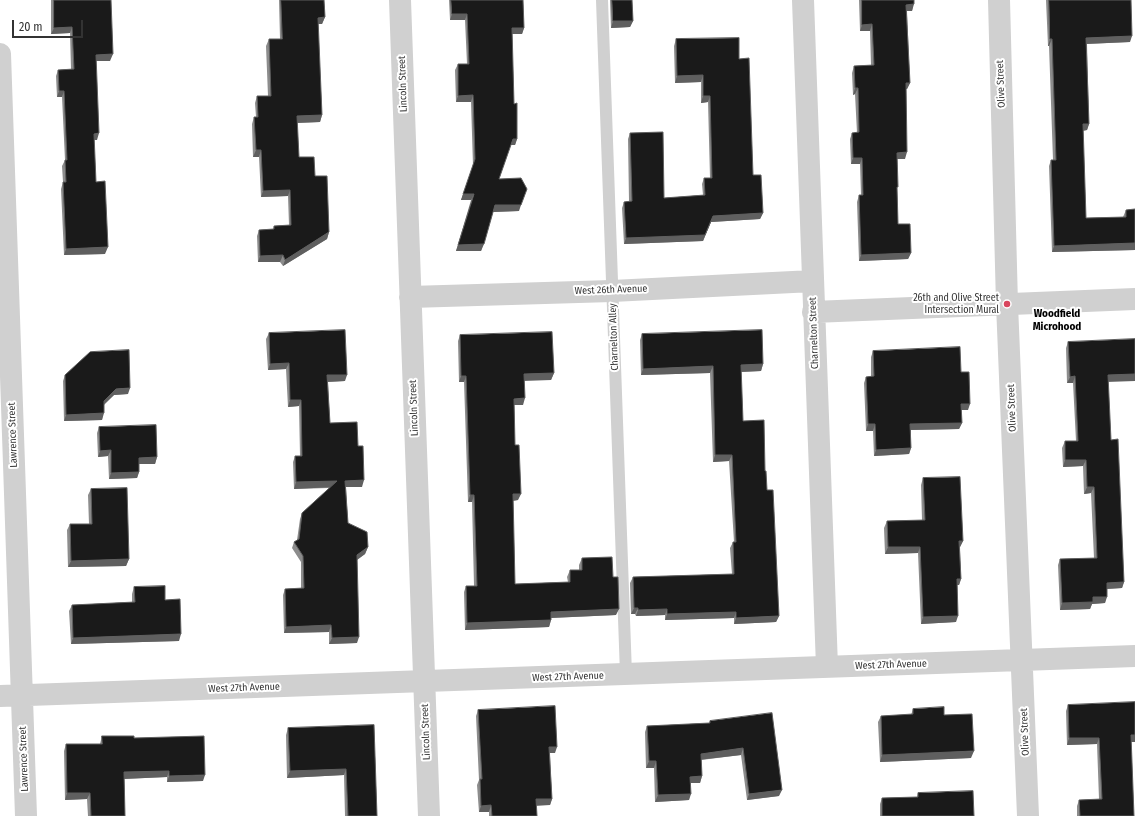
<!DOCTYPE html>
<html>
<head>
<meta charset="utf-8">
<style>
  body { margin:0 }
  #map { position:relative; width:1135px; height:816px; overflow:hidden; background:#fff; font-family:"Fira Sans Condensed",sans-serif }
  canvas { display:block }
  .scale { position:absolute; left:12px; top:20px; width:71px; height:18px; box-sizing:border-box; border:2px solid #333; border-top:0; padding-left:5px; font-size:12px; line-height:14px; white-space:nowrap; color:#333; -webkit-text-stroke:3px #fff; paint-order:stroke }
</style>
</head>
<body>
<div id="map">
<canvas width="1135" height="816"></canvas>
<div class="scale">20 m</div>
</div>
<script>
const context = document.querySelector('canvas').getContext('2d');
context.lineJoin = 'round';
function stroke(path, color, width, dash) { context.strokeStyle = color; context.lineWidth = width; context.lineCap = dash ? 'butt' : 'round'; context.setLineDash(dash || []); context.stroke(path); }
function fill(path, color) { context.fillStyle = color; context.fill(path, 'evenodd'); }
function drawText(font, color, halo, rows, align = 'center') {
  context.font = font + ' "Fira Sans Condensed",sans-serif'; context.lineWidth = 4; context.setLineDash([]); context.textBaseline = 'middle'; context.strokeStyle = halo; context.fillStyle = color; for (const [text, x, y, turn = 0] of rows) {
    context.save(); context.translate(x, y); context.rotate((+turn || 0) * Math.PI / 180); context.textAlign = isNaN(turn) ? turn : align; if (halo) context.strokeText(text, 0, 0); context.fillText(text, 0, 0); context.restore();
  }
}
stroke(new Path2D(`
  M602,0L626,674`), '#d0d0d0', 12);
stroke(new Path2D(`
  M400,0L429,816
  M803,0L827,667
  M999,0L1007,304L1028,816
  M0,54L26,816
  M410,297L612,291L813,281
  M813,312L1135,299
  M0,696L1135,656`), '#d0d0d0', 22);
fill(new Path2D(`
  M51,0H111L110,61H96L97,140H94L96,182L105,254L64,255L61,189L63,182L62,166L65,160L62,97H57L56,76L58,70L71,69L70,33L51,34Z
  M279,0H324L325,17L322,24H318L322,115L320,122L297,123L299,157L315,176L329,232L327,239L283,266L280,262H258L257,236L259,230L273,229L274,226L289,225L288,196L261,197L259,157H253L252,124L254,117H256L255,103L257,96H268L266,46L269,39H280Z
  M449,0H523L524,28L522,34H512L514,104L517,139L515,145H510L499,179L519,211L493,212L481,251H456L471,200H461L473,166L471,102H456L455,70L458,64H467L465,20H450Z
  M610,0H632L633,21L630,27L611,28Z
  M859,0H914L912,11H907L910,83L907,89H906L905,159H897V191L898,224L911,253L908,259L859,261L857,202L859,195H861L860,164H851L850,139L852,133H857L855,94L853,95L852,73L854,66L871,65L870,31H860Z
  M1046,0H1131L1130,42L1087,44L1089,124L1087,130L1083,131L1086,218L1123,217L1126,210L1135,209V250L1052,252L1049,166L1051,160H1053L1049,46H1048Z
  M676,39L739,59L753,175L763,213L760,219L711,222L703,241L624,244L622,208L624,202L629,201L628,139L630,133L664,198L703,195L702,184L704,178H710L708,102L701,103V82L675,83L674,46Z
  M269,333L345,381L328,382L330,423L358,446L362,487H346L348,523L368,547L365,554L357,560V643L329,644V632L284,633L283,595L285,589L301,588V562L292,548L294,542L297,540L300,519L302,513L329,488L294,489L293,462L295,456H300L299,406L288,407L286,369L268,370L266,339Z
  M642,334L763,364L761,371L741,372L743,421L765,471L779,616L776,622L734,624V618L665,620V615L636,616L635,614H631L630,583L633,577L732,574L730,548L733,542H734L729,461L713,462L710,373L641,375L640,340Z
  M460,335L554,373L551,380H524L523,405H514L515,445L518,500L513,501L515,584L568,582L567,577L570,570H579V565L582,558L613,577L616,615L551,618V620L549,627L465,630L464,592L466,586H474L472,502H468L464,382H459L458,341Z
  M1135,339V381H1108L1111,440L1124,582L1122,588L1107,589L1105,603L1092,604L1090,609L1060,610L1058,565L1060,559L1094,558L1091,493L1084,494L1083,466L1063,467L1062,448L1065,441H1076L1073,383H1067L1066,348L1068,342Z
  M873,351L961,372L968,410H961L962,423L959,429L911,430V448L909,454L874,456L873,431H866L864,383L866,377L871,376V357Z
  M65,375L128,394L114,395L104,405L102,420L64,421L63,381Z
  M99,427L157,457L155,464H139V472L137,478L109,479L108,456L98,457L97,433Z
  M923,478L963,541L960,547L961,579L959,585H957L956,622L921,624L918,553L885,554L884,528L887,521L922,520L921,485Z
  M91,489L129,559L126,566L68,567L67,530L70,524H89L88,495Z
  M134,587L165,600L179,641L71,644L69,611L72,605L132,602V594Z
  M1135,702V742H1131L1134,816H1077V806L1079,800L1099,799L1097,744L1067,745L1066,711L1068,705Z
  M913,709L944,715L971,758L880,762L878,722L881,716L911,715Z
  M478,710L555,753H550L552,799L550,805H536L537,816H489V812H479L477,785L479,780L476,716Z
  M772,713L779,796L747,800L741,755L701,760L702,776L700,783H691L689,800L655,802L654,768H646L645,732L647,726L709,723L710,721Z
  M374,725L377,816H345L344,775L287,778L286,735L288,728Z
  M102,736L134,738L203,781L167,782V777L124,779L125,816H88L87,799L65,800L64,751L66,744H100Z
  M918,793L974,816H880V804L882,798L917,797Z`), '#8c8c8c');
fill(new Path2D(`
  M914,4L912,11H904L906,5Z
  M452,14H467L465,20H450Z
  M325,17L322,24H315L318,18Z
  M613,21H633L630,27L611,28Z
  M872,24L870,31H860L862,25Z
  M72,27L70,33L51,34L54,28Z
  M512,28H524L522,34H510Z
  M1132,36L1130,42L1084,44L1086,38Z
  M1050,39H1052L1049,46H1048Z
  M113,54L110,61H93L96,55Z
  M703,75L701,82L675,83L677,76Z
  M906,83H910L907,89H904Z
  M855,88H858L855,94L853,95Z
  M59,91H64L62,97H57Z
  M473,95L471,102H456L458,96Z
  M703,96H710L708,102L701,103Z
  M322,115L320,122L294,123L297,116Z
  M1083,124H1089L1087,130L1080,131Z
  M99,133L97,140H91L94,134Z
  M513,139H517L515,145H510Z
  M256,150H261L259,157H253Z
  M907,152L905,159H895L897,153Z
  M853,158H862L860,164H851Z
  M290,190L288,196L261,197L263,191Z
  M463,194H474L471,200H461Z
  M495,205H521L519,211L493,212Z
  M763,213L760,219L711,222L703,241L624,244L626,238L713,216Z
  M329,232L327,239L283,266L285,260Z
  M1135,243V250L1052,252L1054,246Z
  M484,244L481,251H456L458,245Z
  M108,247L105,254L64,255L66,249Z
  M911,253L908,259L859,261L861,255Z
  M283,255L280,262H258L260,256Z
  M289,363L286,369L268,370L270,364Z
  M763,364L761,371L739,372L741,365Z
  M713,366L710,373L641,375L643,369Z
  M554,373L551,380L522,381L524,374Z
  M1135,374V381L1106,382L1108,375Z
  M327,375H347L345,381L325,382Z
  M461,376H466L464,382H459Z
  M1075,376L1073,383H1067L1070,377Z
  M130,388L128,394L114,395L101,407L104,401L116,389Z
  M525,398L523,405H511L514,399Z
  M290,400H301L299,406L288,407Z
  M961,404H970L968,410H959Z
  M104,413L102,420L64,421L66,415Z
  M962,423L959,429L908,430L910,424Z
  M868,424H875L873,431H866Z
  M911,448L909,454L874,456L876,450Z
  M111,450L108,456L98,457L100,451Z
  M715,455H732L729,461L713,462Z
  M157,457L155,464H136L139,458Z
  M1065,460H1086L1083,466L1063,467Z
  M139,472L137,478L109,479L111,473Z
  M364,480L362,487H343L345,481Z
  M337,481L334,487L294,489L296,482Z
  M1087,487H1094L1091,493L1084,494Z
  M513,494H521L518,500L510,501Z
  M470,495H474L472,502H468Z
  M959,541H963L960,547H957Z
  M368,547L365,554L354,562L357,555Z
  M888,547H920L918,553L885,554Z
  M129,559L126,566L68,567L71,561Z
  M957,579H961L959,585H955Z
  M1124,582L1122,588L1105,589L1107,583Z
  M1093,597H1107L1105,603L1092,604L1090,609L1060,610L1062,603Z
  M634,608H638L635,614H631Z
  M619,609L616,615L549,618L551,612Z
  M667,609L665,615L636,616L638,610Z
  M736,612L734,618L665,620L667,614Z
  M779,616L776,622L734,624L736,618Z
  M958,616L956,622L921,624L923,617Z
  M551,620L549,627L465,630L467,623Z
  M331,625L329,632L284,633L286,627Z
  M181,634L179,641L71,644L73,638Z
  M359,637L357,643L329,644L332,638Z
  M1131,735H1135V742H1128Z
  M1069,738H1099L1097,744L1067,745Z
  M549,747H557L555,753H547Z
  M743,748L741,755L698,760L701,754Z
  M974,751L971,758L880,762L882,755Z
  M649,761H656L654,768H646Z
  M346,769L344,775L287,778L290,771Z
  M169,771L167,777L122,779L124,772Z
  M205,775L203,781L167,782L169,776Z
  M702,776L700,783H688L690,777Z
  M782,790L779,796L747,800L749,794Z
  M67,793H90L87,799L65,800Z
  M691,794L689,800L655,802L658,795Z
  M536,799H552L550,805L534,806Z
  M491,805L489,812H479L481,806Z`), '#5f5f5f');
const building = new Path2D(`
  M54,0H111L113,54L96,55L99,133L94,134L96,182L105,181L108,247L66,249L63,182H66L65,160H67L64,91H59L58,70L74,69L72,27L54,28Z
  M281,0H324L325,17L318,18L322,115L297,116L299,157H314L315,176H327L329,232L285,260L283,255L260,256L259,230L274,229V226L291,225L290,190L263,191L261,150H256L254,117H258L257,96H271L269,39H282Z
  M451,0H523L524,28H512L514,104L517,103V139H513L499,179L521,178L527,189L521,205H495L484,244L458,245L474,194H463L475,159L473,95L458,96V64H469L467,14H452Z
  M612,0H632L633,21H613Z
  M862,0H914V4L906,5L910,83H906L907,152L897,153L898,187H897L898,224H910L911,253L861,255L859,195H863L862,158H853L852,133L859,132L858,88H855L854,66L874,65L872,24L862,25Z
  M1049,0H1131L1132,36L1086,38L1089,124H1083L1086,218L1126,217V210L1135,209V243L1054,246L1051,160H1056L1052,39H1050Z
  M739,38V59L749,58L753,175H761L763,213L713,216L705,235L626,238L624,202L632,201L630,133L663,132L664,198L705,195L704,178H712L710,96H703V75L677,76L676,39Z
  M345,330L347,375H327L330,423L357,422L358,446H363L364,480L345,481L348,523L367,532L368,547L357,555L359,637L332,638L331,625L286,627L285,589L304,588L303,556L294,542L299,539L302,513L337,481L296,482L295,456H302L301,400H290L289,363L270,364L269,333Z
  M762,330L763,364L741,365L743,421L764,420L765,471H766L767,490H773L779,616L736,618V612L667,614V609L638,610V608H634L633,577L734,574L733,542H736L732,455H715L713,366L643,369L642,334Z
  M552,332L554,373L524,374L525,398L514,399L515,445H519L521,494H513L515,584L570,582V570H582V558L612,557L613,577H618L619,609L551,612V620L467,623L466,586H477L474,495H470L466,376H461L460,335Z
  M1135,339V374L1108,375L1111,440L1118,439L1124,582L1107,583V597H1093V602L1062,603L1060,559L1097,558L1094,487H1087L1086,460H1065V441H1078L1075,376L1070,377L1068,342Z
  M960,347L961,372H969L970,404H961L962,423L910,424L911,448L876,450L875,424H868L866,377L874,376L873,351Z
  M129,350L130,388L116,389L104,401V413L66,415L65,375L90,352Z
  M156,425L157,457L139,458V472L111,473V450L100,451L99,427Z
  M960,477L963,541H959L961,579H957L958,616L923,617L920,547H888L887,521L925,520L923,478Z
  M127,488L129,559L71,561L70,524H92L91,489Z
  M165,586V600L180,599L181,634L73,638L72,605L135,602L134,587Z
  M1135,702V735H1131L1134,816H1080L1079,800L1102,799L1099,738H1069L1068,705Z
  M555,706L557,747H549L552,799H536L537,816H492L491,805L481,806L480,779H482L478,710Z
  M944,707V715L972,714L974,751L882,755L881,716L913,714V709Z
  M772,713L782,790L749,794L743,748L701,754L702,776L690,777L691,794L658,795L656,761H649L647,726L710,723V721Z
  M374,725L377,816H348L346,769L290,771L288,728Z
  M102,736H134V738L204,736L205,775L169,776V771L124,772L125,816H91L90,793H67L66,744H102Z
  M973,791L974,816H882V798L918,797V793Z`);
fill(building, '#1a1a1a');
stroke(building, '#5f5f5f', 1);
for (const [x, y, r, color] of [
  [1007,304,4,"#d9465e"]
]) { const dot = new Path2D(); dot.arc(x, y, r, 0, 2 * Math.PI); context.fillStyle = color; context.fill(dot); stroke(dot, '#fff', 1.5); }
drawText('10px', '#333', '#fff', [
  ["Lincoln Street",403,84,-92],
  ["Olive Street",1001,84,-92],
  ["West 26th Avenue",611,290,-2],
  ["Charnelton Street",814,333,-92],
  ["Charnelton Alley",614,337,-92],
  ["Lincoln Street",414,408,-92],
  ["Olive Street",1012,408,-92],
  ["Lawrence Street",13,435,-92],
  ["West 27th Avenue",891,665,-2],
  ["West 27th Avenue",568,677,-2],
  ["West 27th Avenue",244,688,-2],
  ["Lincoln Street",426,732,-92],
  ["Olive Street",1025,732,-92],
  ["Lawrence Street",24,759,-92]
]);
drawText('10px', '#333', '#fff', [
  ["26th and Olive Street",999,298],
  ["Intersection Mural",999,310]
], 'right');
drawText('bold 11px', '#000', '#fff', [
  ["Woodfield",1057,314],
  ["Microhood",1057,327]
]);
</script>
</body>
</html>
